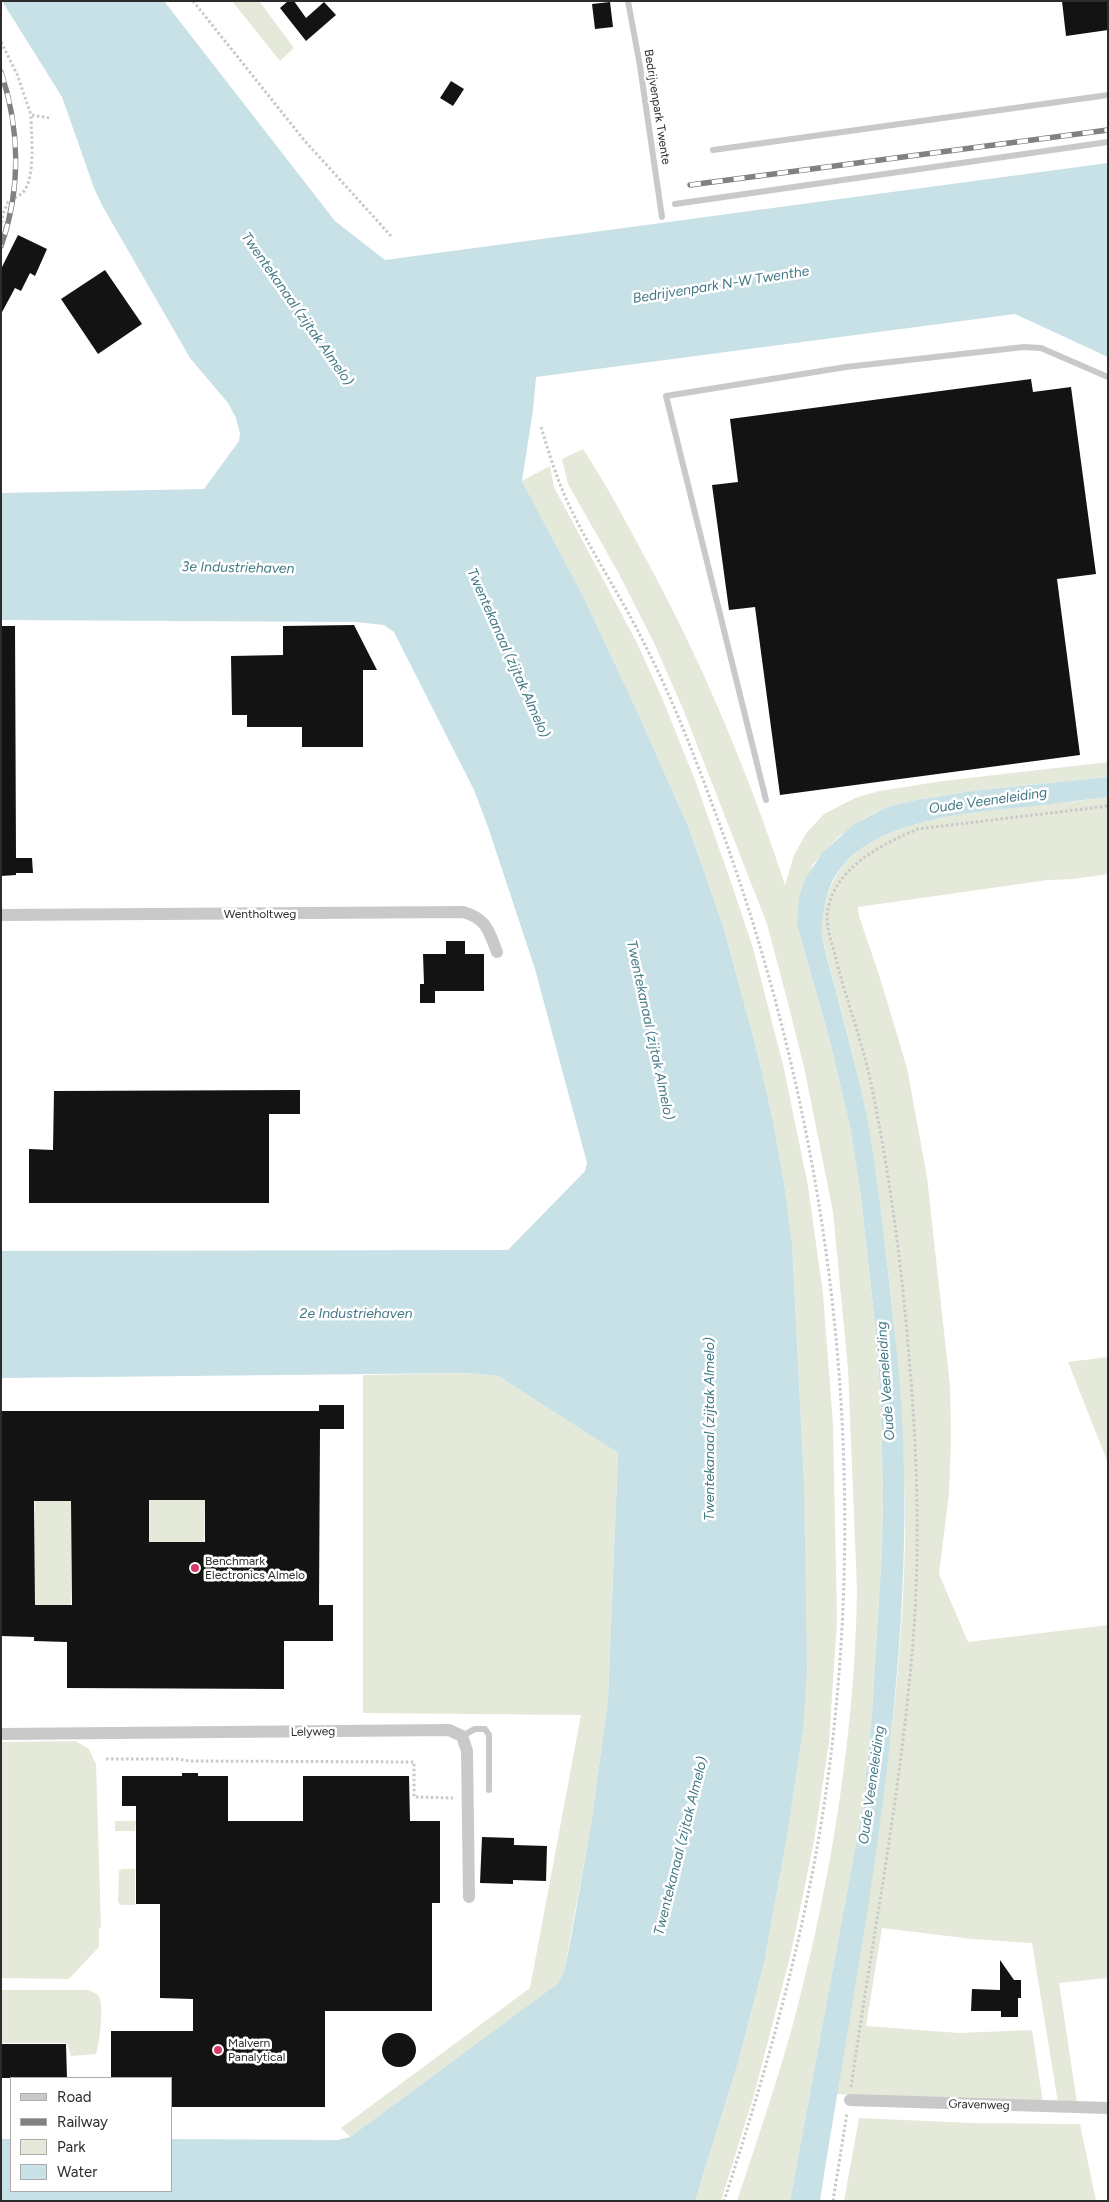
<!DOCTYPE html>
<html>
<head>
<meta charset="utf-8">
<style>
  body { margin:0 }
  #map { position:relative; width:1109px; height:2202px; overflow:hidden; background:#fff; font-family:Figtree,sans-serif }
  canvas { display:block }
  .frame { position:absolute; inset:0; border:2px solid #2c2c2c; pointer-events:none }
  .legend { position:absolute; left:10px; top:2077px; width:162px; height:115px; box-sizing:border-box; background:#fff; border:1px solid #ababab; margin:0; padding:6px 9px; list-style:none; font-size:15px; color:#2c2c2c }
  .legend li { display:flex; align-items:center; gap:10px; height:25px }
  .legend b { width:25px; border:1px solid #ababab }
</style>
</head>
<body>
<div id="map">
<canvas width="1109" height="2202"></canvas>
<div class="frame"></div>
<ul class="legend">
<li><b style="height:6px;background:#c9c9c9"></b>Road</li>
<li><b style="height:6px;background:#818181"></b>Railway</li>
<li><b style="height:14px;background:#e5e9da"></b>Park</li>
<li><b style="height:14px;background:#c8e1e7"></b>Water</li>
</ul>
</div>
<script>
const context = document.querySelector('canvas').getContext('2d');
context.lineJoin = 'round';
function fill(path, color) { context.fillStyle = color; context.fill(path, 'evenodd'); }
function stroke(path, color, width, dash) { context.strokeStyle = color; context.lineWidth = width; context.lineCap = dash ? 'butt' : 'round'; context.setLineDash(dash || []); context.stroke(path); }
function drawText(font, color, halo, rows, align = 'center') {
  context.font = font + ' Figtree,sans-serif'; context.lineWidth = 5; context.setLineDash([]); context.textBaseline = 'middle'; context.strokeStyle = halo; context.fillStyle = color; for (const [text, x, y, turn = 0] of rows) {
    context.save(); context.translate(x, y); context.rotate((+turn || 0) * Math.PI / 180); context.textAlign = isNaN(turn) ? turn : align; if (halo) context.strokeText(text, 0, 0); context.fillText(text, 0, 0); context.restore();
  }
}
fill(new Path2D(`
  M232,1H259L294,48L280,61Z
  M583,449C604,481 622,514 640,548C699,655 747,768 785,885L794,855L807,832L824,814L855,798L879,791L943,781L1108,762V777L972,791L916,800L887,807L867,817L838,837L813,864L797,925L830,1041L850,1127L860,1189L876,1333L881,1406L883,1495L882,1550L872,1713L863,1806L790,2201H737C758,2137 780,2074 797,2009C832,1874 855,1730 857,1590L848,1369L833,1212L804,1067L789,1007L767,924L683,709L654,643L618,572L568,484L562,459Z
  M550,466L554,487L637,643L662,698L695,780L732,885L753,948L784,1069L808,1186L823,1294L833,1424L837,1620L829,1743L814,1841L791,1953L754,2095L721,2201H695L738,2063L764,1963L788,1831L803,1730L804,1481L792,1243L784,1182L772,1116L757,1051L724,929L705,874L688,826L637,711L583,596L522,481Z
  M1108,797V874L1074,879L1048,880L858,907L859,916L880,978L907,1068L927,1177L950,1386L951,1438L949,1493L939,1574L968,1642L1108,1625V1978L1059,1983L1077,2103H1058L1032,1943L972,1939L882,1928L866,2026L959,2033L1032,2030L1043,2103L971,2102L836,2094C848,2029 858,1963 868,1898C887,1779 903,1660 905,1540C906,1433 895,1326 882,1219C876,1171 869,1123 858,1076C850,1041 840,1006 831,972C828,960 824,947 822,934C820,916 827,892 836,876C871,817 979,812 1039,805C1062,803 1085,800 1108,797Z
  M1108,1357V1463L1068,1362Z
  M468,1373L498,1376L618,1453L608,1700L591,1825L564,1972L557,1984L350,2137L341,2128L530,1988L581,1715L363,1713V1375Z
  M149,1500H205L204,1542H149Z
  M35,1501H71V1605H35Z
  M75,1741L89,1749L96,1764L101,1928H99V1947L69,1979L1,1978V1742Z
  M115,1821H136L135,1831H115Z
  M122,1869H135V1905H121L118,1902L119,1871Z
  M1,1990H88C93,1992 98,1993 100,1999C103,2009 100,2044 96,2054L71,2056L67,2043H1Z
  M859,2118L971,2123L1080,2124L1096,2201H844Z`), '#e5e9da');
fill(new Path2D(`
  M2,1H164L335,221L385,260L1108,163V357L1015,314L536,377L533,410L522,481L583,596L637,711L688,826L705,874L724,929L757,1051L772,1116L784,1182L792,1243L804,1481L807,1669L803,1730L788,1831L764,1963L738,2063L695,2201H1V2139H11V2191H171V2139L338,2140L350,2137L557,1984L564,1972L571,1938L591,1825L608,1700L618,1453L498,1376L468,1373L1,1378V1251L508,1250L585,1171L587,1163L535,969L488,827L474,790L394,632L384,625L355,622L1,620V493L204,489L239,441L240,434L236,418L228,403L190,358L103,207L94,188L62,97Z
  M1108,777V797C1083,800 1059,803 1034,806C973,812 857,819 830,887C825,900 821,920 822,935C825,953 831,972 836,991C848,1038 862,1086 870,1134C882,1207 889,1281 897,1354C926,1639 864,1921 820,2201H790L863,1806L872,1713L882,1550L883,1495L881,1406L876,1333L860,1189L850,1127L830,1041L797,925L799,898L804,881L822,853L853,825L887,807L916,800L972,791Z`), '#c8e1e7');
fill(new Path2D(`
  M288,1H294L306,18L324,2L336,15L306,41L280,8Z
  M1062,1H1108V30L1066,36Z
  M610,2L613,27L595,29L592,4Z
  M451,81L464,89L453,106L440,98Z
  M18,235L47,249L35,276L30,273L21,291L15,288L1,314V269Z
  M105,270L142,324L98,354L61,299Z
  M1031,379L1033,392L1071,387L1096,574L1057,579L1080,755L780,795L755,607L729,610L712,485L738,482L730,419Z
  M354,625L377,670H363V747H302V727H247V715H232L231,656L283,655V626Z
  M1,626H15L16,858H32L33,873H16V875L1,876Z
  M446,941H465V954H484V991H435V1003H420V984H424L423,954H446Z
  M300,1090V1114H269V1203H29V1149L53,1150L54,1091Z
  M319,1405H344V1429H320L319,1605H333V1641H284V1689L67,1688V1642L34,1641V1637L1,1636V1411H319ZM149,1500H205V1542H149ZM34,1501H71L72,1605H35Z
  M182,1773H198V1776H228V1821H303V1776H409L410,1821H440V1903H432V2011H325V2107H171V2078H111V2031H193V1999L160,1998V1904H136V1806H122V1776H182Z
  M482,1837L514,1838V1845L547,1846L546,1881L513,1880V1884L480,1883Z
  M1000,1960L1014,1980H1021V1998H1018V2017H1001V2011H971L972,1989L1000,1990Z
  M382 2050a17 17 0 1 1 34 0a17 17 0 1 1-34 0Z
  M1,2044H66L67,2078H1Z`), '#131313');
stroke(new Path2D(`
  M193,1L304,140L391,236
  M1,42L17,74L31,115
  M1,228L3,214L8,202C14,198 20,196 24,191C36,175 31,134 31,115L50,118
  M541,427C549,453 557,480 569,505C591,552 621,596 644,643C675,703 699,768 722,831C830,1129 870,1455 829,1770C810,1917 770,2060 724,2201
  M106,1759H178L189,1761L414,1762V1797L453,1798
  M851,2087C873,1934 903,1782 914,1628C920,1538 917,1447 909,1357C902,1268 890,1176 872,1088C863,1043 846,1000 835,955C831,941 825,924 828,909C836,867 882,844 918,829L1108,806
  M833,2201L847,2113`), '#c9c9c9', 3, [2.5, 2.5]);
stroke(new Path2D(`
  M628,1L640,66L662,217
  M713,150L1108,95
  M675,204L1108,142
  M766,800L666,396L846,367L1024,347L1041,348L1108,377
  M462,1736L475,1729H485L489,1735V1790`), '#c9c9c9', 6);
stroke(new Path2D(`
  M1,915L463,912C486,918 489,931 497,952
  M1,1734L449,1730L462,1736L467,1751L469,1897
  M850,2100L1108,2108`), '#c9c9c9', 12);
const rail = new Path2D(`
  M1,72C20,129 21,189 1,246
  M690,185L1108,130`);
stroke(rail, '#818181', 5.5);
stroke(rail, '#fff', 4, [11]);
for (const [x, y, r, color] of [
  [195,1568,5,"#d43d66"],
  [218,2050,5,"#d43d66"]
]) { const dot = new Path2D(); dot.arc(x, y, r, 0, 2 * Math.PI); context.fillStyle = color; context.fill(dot); stroke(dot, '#fff', 2); }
drawText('12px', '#2c2c2c', '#fff', [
  ["Bedrijvenpark Twente",657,107,81],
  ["Wentholtweg",260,914],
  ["Lelyweg",313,1732,-1],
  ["Gravenweg",979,2105,2]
]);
drawText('12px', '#2c2c2c', '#fff', [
  ["Benchmark",205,1561],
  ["Electronics Almelo",205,1575],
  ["Malvern",228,2043],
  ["Panalytical",228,2057]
], 'left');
drawText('italic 14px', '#427986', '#fff', [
  ["Bedrijvenpark N-W Twenthe",721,285,-9],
  ["Twentekanaal (zijtak Almelo)",297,309,55],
  ["3e Industriehaven",238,568,1],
  ["Twentekanaal (zijtak Almelo)",508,653,66],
  ["Oude Veeneleiding",988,801,-8],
  ["Twentekanaal (zijtak Almelo)",650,1030,78],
  ["2e Industriehaven",356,1314],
  ["Oude Veeneleiding",886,1381,-94],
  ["Twentekanaal (zijtak Almelo)",710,1429,-90],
  ["Oude Veeneleiding",872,1785,-82],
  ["Twentekanaal (zijtak Almelo)",681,1846,-76]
]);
</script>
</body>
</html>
